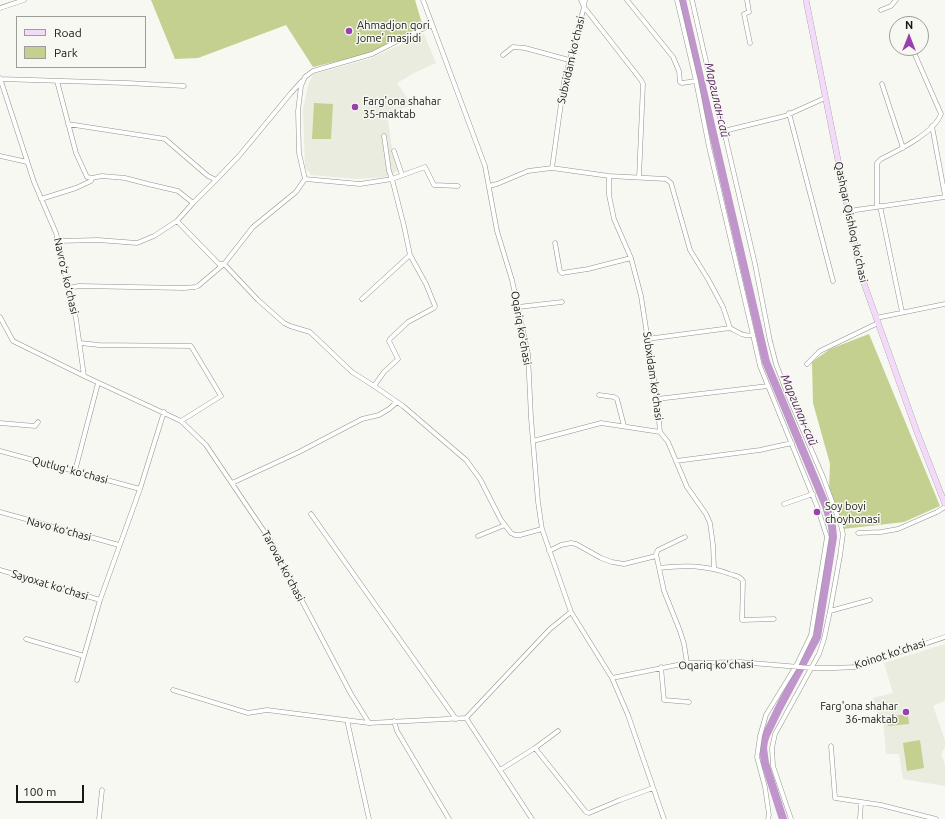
<!DOCTYPE html>
<html>
<head>
<meta charset="utf-8">
<style>
  body { margin:0 }
  #map { position:relative; width:945px; height:819px; overflow:hidden; background:#f6f8f1; font-family:Ubuntu,sans-serif }
  canvas { display:block }
  .legend { position:absolute; left:16px; top:16px; width:130px; height:52px; box-sizing:border-box; background:#f6f8f1; border:1px solid #9d9e99; margin:0; padding:5px 7px; list-style:none; font-size:12px; color:#171715 }
  .legend li { display:flex; align-items:center; gap:8px; height:20px }
  .legend b { width:20px; border:1px solid #9d9e99 }
  .north { position:absolute; left:889px; top:16px; width:40px; height:40px; box-sizing:border-box; background:#f6f8f1; border:1px solid #9d9e99; border-radius:50%; rotate:0deg; font-size:11px; font-weight:700; line-height:16px; text-align:center; color:#171715 }
  .north::after { content:''; display:block; margin:auto; width:14px; height:18px; background:#9841ae; clip-path:polygon(50% 0,100% 100%,50% 72%,0 100%) }
  .scale { position:absolute; left:16px; top:785px; width:68px; height:18px; box-sizing:border-box; border:2px solid #171715; border-top:0; padding-left:5px; font-size:12px; line-height:14px; white-space:nowrap; color:#171715; -webkit-text-stroke:3px #f6f8f1; paint-order:stroke }
</style>
</head>
<body>
<div id="map">
<canvas width="945" height="819"></canvas>
<ul class="legend">
<li><b style="height:5px;background:#f2daf8"></b>Road</li>
<li><b style="height:11px;background:#c3d08f"></b>Park</li>
</ul>
<div class="north">N</div>
<div class="scale">100 m</div>
</div>
<script>
const context = document.querySelector('canvas').getContext('2d');
context.lineJoin = 'round';
function fill(path, color) { context.fillStyle = color; context.fill(path, 'evenodd'); }
function stroke(path, color, width, dash) { context.strokeStyle = color; context.lineWidth = width; context.lineCap = dash ? 'butt' : 'round'; context.setLineDash(dash || []); context.stroke(path); }
function drawText(font, color, halo, rows, align = 'center') {
  context.font = font + ' Ubuntu,sans-serif'; context.lineWidth = 3; context.setLineDash([]); context.textBaseline = 'middle'; context.strokeStyle = halo; context.fillStyle = color; for (const [text, x, y, turn = 0] of rows) {
    context.save(); context.translate(x, y); context.rotate((+turn || 0) * Math.PI / 180); context.textAlign = isNaN(turn) ? turn : align; if (halo) context.strokeText(text, 0, 0); context.fillText(text, 0, 0); context.restore();
  }
}
fill(new Path2D(`
  M424,34L436,63L414,73L397,83L412,105L387,113L392,149L398,171L384,177L357,179L311,175L305,167L303,109L309,82L314,74L369,59Z
  M945,644V701L933,706L945,740V747L941,754L945,765V786L903,779L899,754H886L883,719L878,718L873,698L893,693L884,663Z`), '#e9ecde');
fill(new Path2D(`
  M151,0H415L423,27L393,39V42L364,55L313,67L286,25L198,58L175,59Z
  M314,103L333,104L331,139H312Z
  M869,334L940,506L904,522L843,529L829,489L830,464L813,403L812,362L830,349Z
  M908,714L909,724L888,726L887,717Z
  M920,740L924,768L907,771L903,743Z`), '#c3d08f');
stroke(new Path2D(`
  M682,0L766,362L826,506L832,526L833,537L817,637L779,708L766,735L764,741L763,748L765,763L783,819`), '#bf95cb', 8);
const street = new Path2D(`
  M423,0L485,166L497,231L512,280L528,354L531,418L538,502L542,529L571,612L612,678L628,715L664,819
  M585,0L584,7L641,80L643,84L639,178
  M627,0L673,57L679,71L680,82L682,83L696,81L677,0
  M692,0L713,92L724,131L755,264L770,341L776,364L787,393L823,477L841,526L843,534L840,556L830,611L870,600
  M747,0L749,12L744,14L750,43
  M0,8L24,0
  M881,10L891,6L896,0
  M503,55L513,47L525,48L569,60
  M0,78L34,182L56,233L76,319L84,376L181,421L206,445L270,540L351,694L369,723
  M0,79L127,83L184,86
  M57,81L76,153L87,177L92,178L102,176L125,178L148,184L178,191L193,203L177,221L219,264H224L258,300L284,323L290,326L310,332L352,372L374,386L403,406L466,460L480,479L501,520L511,533L515,535H520L542,529
  M696,81L709,147L753,335
  M882,84L903,148
  M789,113L833,281
  M68,124L165,139L208,176L216,180L193,203
  M932,126L945,196
  M724,131L785,116L825,98
  M384,136L389,171L392,179L425,167L434,185L458,186
  M394,151L402,175
  M0,156L27,162
  M552,168L564,82L584,7L581,0
  M609,176V195L614,219L631,258L641,296L657,399L660,432L668,442L687,487L706,514L710,523L713,545L714,568
  M305,179L360,184L392,179L404,226L410,255L426,284L435,306L434,308L408,322L390,339L389,341L398,359L384,372L374,386
  M216,180L239,156L291,93L302,81
  M489,186L497,184L528,171L552,168L609,176L666,179L671,183L690,250L708,279L723,307L730,328
  M41,199L76,188L91,181L92,178
  M877,206V163L881,159C899,150 934,133 941,114L912,48
  M880,206L902,312
  M849,211L945,197
  M58,241L98,240L137,243L154,236L177,221
  M555,243L560,271L562,273L588,269L631,258
  M69,288L79,286L184,288L195,287L198,286L224,264L253,227L296,192L305,179L299,153L298,111L301,86L305,77L313,71L372,54L413,33L432,25
  M362,299L410,255
  M518,307L562,302
  M0,317L13,341L84,376
  M876,318L945,304
  M647,339L730,328C738,332 744,337 753,335L760,366L817,506L827,537L811,635L796,666L766,715L760,736L757,757L765,787L769,815L768,819
  M80,343L99,345L191,346L221,396L181,421
  M807,364L820,351L878,323
  M599,395L614,397L617,399L624,426
  M657,399L768,386
  M0,423L35,426L38,422
  M533,441L601,423L660,432
  M0,451L140,489
  M676,461L760,450L792,443
  M75,471L98,383
  M232,483L299,452L362,419L379,415L389,409L397,402
  M784,504L813,494
  M0,512L119,545
  M311,514L456,719
  M858,533L881,532L898,529L937,512L945,507
  M478,536L505,525
  M685,537L658,550L656,554L664,591L680,631L684,644L687,663
  M549,551L561,545L571,543L576,544L601,558L612,562L624,564L656,556
  M659,568C685,565 706,565 730,574C736,576 740,576 743,581L742,620L774,619
  M0,570L100,600
  M26,639L84,656
  M661,667L664,700L689,702
  M612,678L687,663L740,662L811,668H835L856,667L945,637
  M77,680L100,600L140,489L164,412
  M173,690L248,713L267,710L369,723L466,718L550,629L571,612
  M466,718L532,819
  M347,720L369,819
  M394,721L397,731L449,819
  M831,746L835,798L881,805L936,819
  M535,748L586,812L589,813L620,800L653,788
  M500,770L535,748L558,731
  M99,819L102,790
  M791,819L773,766L772,748L775,734L819,654L824,639L830,611
  M860,819L861,802`);
const secondary = new Path2D(`
  M806,0L861,275L917,432L945,504`);
stroke(street, '#91938c', 5);
stroke(secondary, '#91938c', 6);
stroke(street, '#fff', 4);
stroke(secondary, '#f2daf8', 5.5);
for (const [x, y, r, color] of [
  [349,31,4,"#9841ae"],
  [355,107,4,"#9841ae"],
  [817,512,4,"#9841ae"],
  [906,712,4,"#9841ae"]
]) { const dot = new Path2D(); dot.arc(x, y, r, 0, 2 * Math.PI); context.fillStyle = color; context.fill(dot); stroke(dot, '#f6f8f1', 1.5); }
drawText('11px', '#171715', '#f6f8f1', [
  ["Ahmadjon qori",357,25],
  ["jome' masjidi",357,38],
  ["Farg'ona shahar",363,101],
  ["35-maktab",363,114],
  ["Soy boyi",825,506],
  ["choyhonasi",825,519],
  ["Farg'ona shahar",898,706,"right"],
  ["36-maktab",898,719,"right"]
], 'left');
drawText('11px', '#171715', '#f6f8f1', [
  ["Subxidam koʻchasi",571,60,-77],
  ["Qashqar Qishloq koʻchasi",851,222,78],
  ["Navroʻz koʻchasi",66,276,77],
  ["Oqariq ko'chasi",521,328,80],
  ["Subxidam koʻchasi",653,376,82],
  ["Qutlugʻ koʻchasi",70,470,15],
  ["Navo koʻchasi",59,529,15],
  ["Tarovat koʻchasi",283,566,62],
  ["Sayoxat koʻchasi",50,585,17],
  ["Koinot ko'chasi",890,654,-18],
  ["Oqariq ko'chasi",716,665,-1]
]);
drawText('italic 12px', '#4f1b5c', '#f6f8f1', [
  ["Маргилан-сай",717,100,77],
  ["Маргилан-сай",799,410,67]
]);
</script>
</body>
</html>
